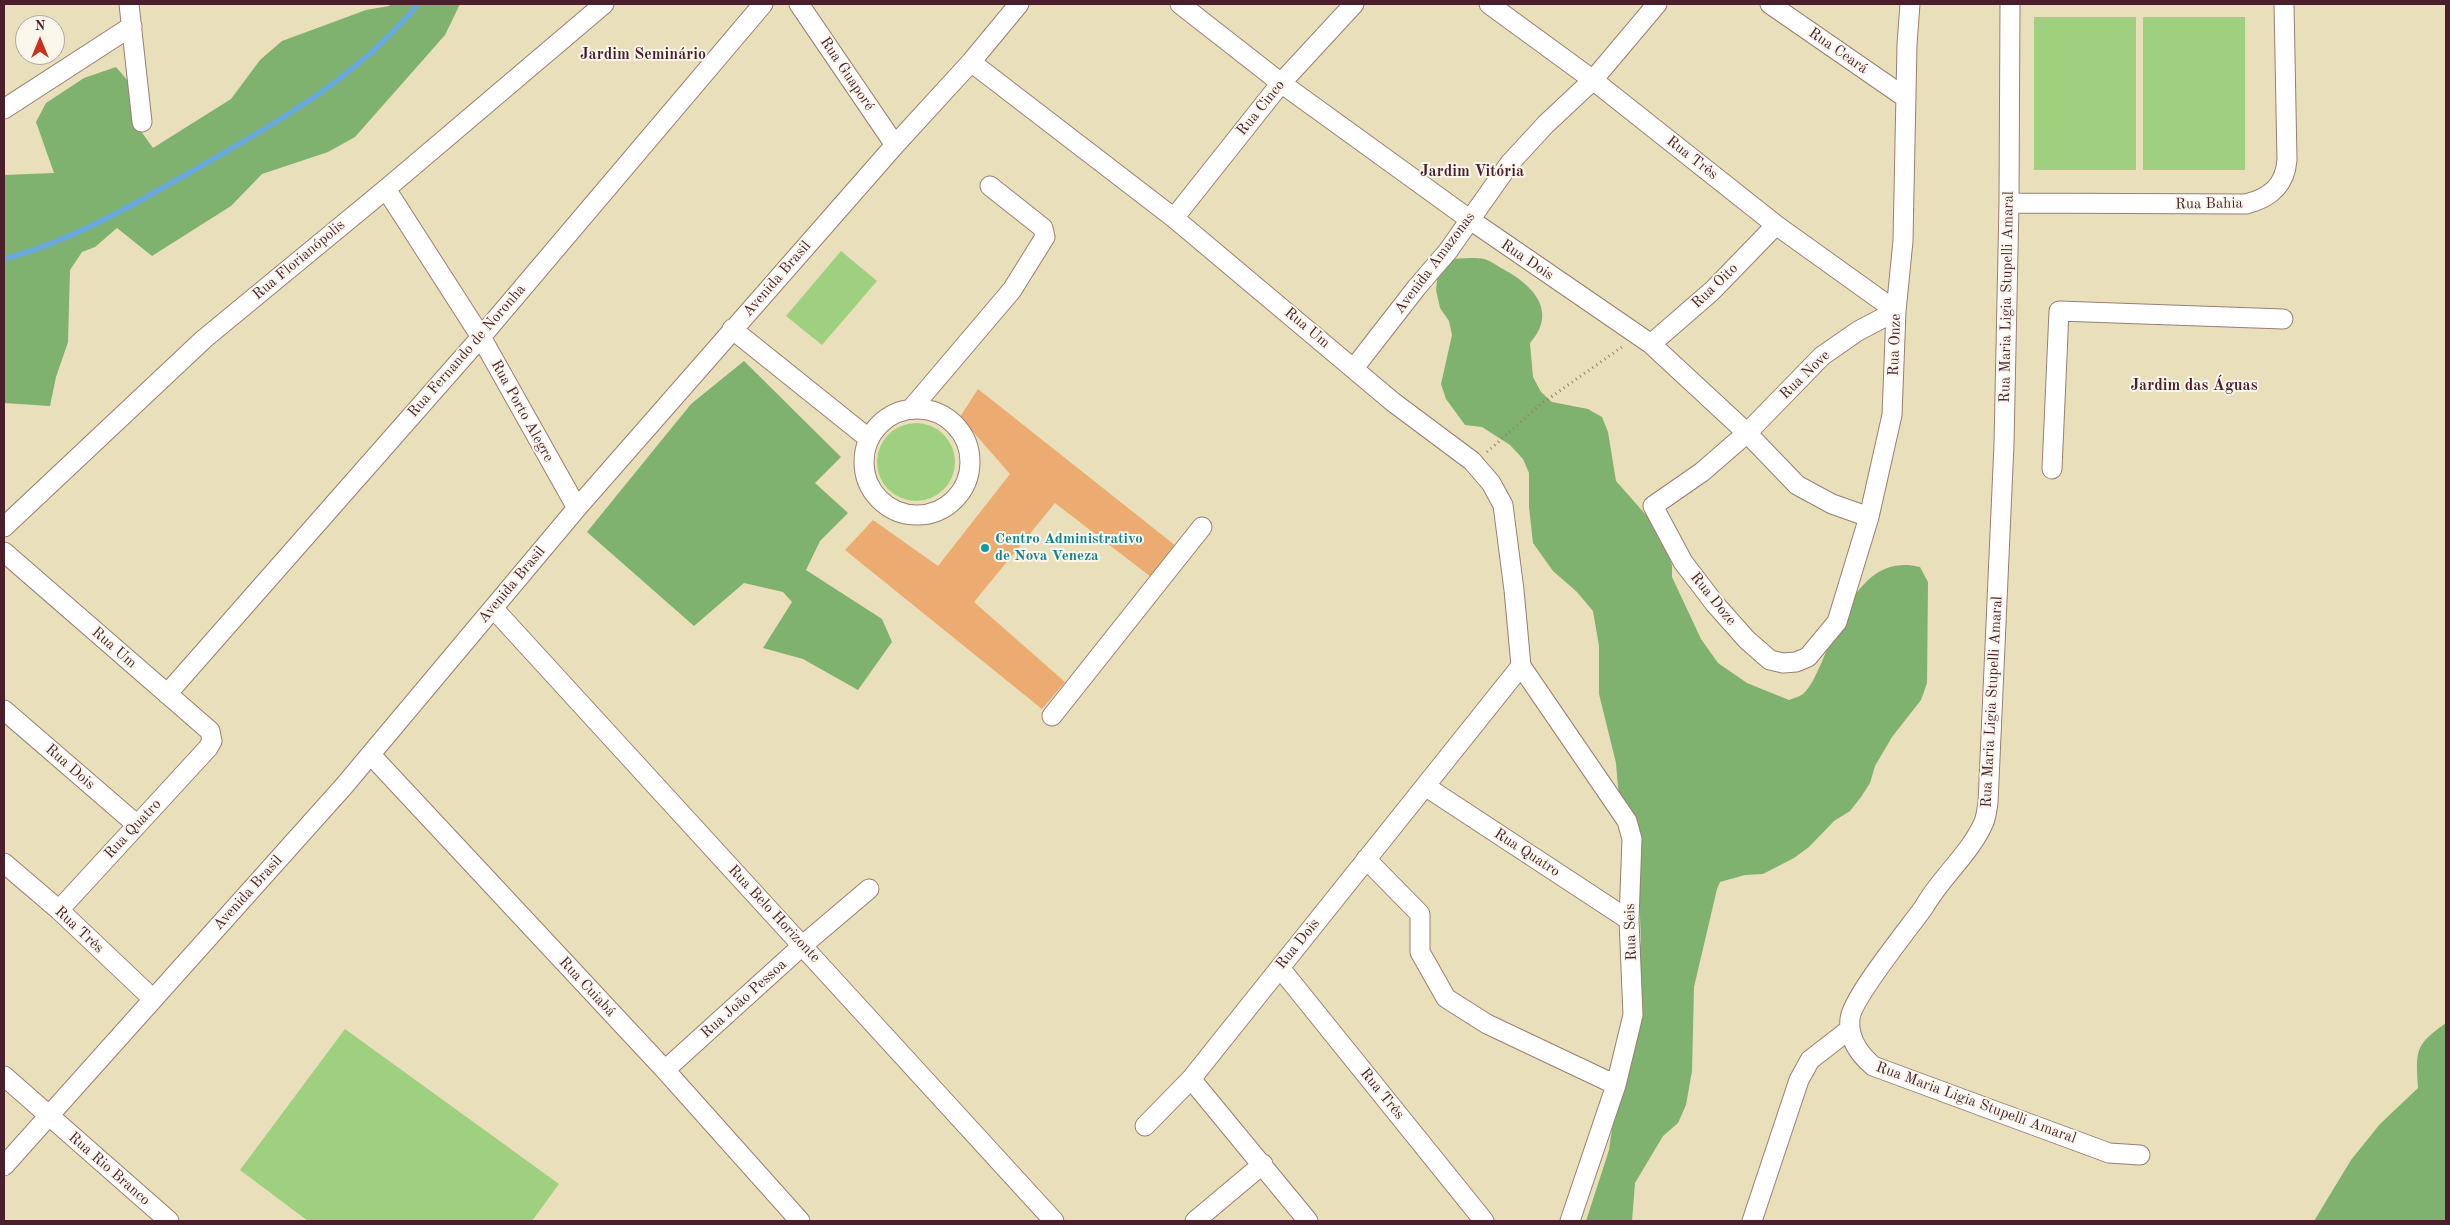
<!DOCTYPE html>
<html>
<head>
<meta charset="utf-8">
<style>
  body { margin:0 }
  #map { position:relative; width:2450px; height:1225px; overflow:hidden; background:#e9dfba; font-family:"Old Standard TT",serif }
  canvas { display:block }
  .frame { position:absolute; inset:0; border:5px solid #4a1f2b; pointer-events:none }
  .north { position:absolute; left:15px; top:15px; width:50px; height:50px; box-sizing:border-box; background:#fbf7ec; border:1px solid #b4a19f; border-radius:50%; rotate:0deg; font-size:14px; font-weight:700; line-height:20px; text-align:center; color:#4a1f2b }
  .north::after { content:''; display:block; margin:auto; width:18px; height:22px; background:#c8321e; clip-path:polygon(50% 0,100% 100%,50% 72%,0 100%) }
</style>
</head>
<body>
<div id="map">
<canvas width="2450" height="1225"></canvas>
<div class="frame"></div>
<div class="north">N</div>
</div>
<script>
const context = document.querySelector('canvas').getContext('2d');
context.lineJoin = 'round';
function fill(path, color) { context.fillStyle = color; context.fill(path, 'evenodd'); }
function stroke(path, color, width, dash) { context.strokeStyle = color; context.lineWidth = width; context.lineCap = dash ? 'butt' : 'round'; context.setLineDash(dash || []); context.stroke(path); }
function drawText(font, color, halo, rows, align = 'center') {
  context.font = font + ' "Old Standard TT",serif'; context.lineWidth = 4; context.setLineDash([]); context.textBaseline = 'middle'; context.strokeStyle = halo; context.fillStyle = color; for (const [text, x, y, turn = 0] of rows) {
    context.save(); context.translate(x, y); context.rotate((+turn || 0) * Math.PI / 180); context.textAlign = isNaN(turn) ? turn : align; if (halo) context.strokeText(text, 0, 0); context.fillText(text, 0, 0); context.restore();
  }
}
fill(new Path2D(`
  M2034,17H2136V170H2034Z
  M2143,17H2245V170H2143Z
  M841,251L877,281L822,345L786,316Z
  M877 462a39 39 0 1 1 78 0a39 39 0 1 1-78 0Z
  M345,1029L559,1184L532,1221H308L240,1170Z`), '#9fd07f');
fill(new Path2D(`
  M391,4H460L445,35L355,137L328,152L262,174L231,206L152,256L117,228L95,247L82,252L70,270L68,342L56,377L50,406L4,403V175L54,173L36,122L46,103L84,78L116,67L128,81L140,130L153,148L231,99L260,60L282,41L366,10L389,6Z
  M1448,259C1459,259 1473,257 1484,259C1489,260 1496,265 1501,268C1532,284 1559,311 1530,343L1533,377L1541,392L1552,402L1588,409L1602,417L1608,432L1616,481L1661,532L1672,565V577L1701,639L1718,663L1747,683L1789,700C1793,698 1799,697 1803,694C1811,687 1816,674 1821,664C1840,623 1861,552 1920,567L1928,582L1927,683L1921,700L1892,737L1875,766L1870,783L1861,797L1850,811L1834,821L1809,847L1794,858L1763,874L1745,875L1720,882L1717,889L1694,987L1692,1071L1686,1105L1678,1123L1663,1136L1635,1183L1632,1221H1586L1609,1150L1615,1108V1070L1619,1031L1641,942L1639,891L1618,787L1616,763L1599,694V646L1593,611L1577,592L1553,571L1533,543L1529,507V473L1523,459L1510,445L1482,427L1465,425L1446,399L1441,384L1452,335L1449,321L1440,308L1436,290L1438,272Z
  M744,361L841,457L815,483L848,513L820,541L806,570L882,619L892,642L858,690L803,659L763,648L792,602L783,592L744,583L694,626L587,532L691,404Z
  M2446,1023V1221H2314L2351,1160L2380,1124L2418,1088C2416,1050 2414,1046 2446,1023Z`), '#7fb26e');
stroke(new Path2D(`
  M4,259C68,242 128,208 185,175C269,127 356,80 418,4`), '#6aa9dd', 5.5);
fill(new Path2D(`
  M978,389L1176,546L1151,577L1055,503L974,602L1065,682L1042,709L845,550L873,520L938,566L1010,474L960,417Z`), '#ecab70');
const minor = new Path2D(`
  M129,4L142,122
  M799,4L895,145
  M1180,4L1281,83L1469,219L1651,344L1747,433L1797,485L1832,504L1869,517
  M1489,4L1593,80L1776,225L1896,311L1858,331L1822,356L1747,433L1702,472L1653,506L1683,562L1715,604L1747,640L1770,660L1783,663L1796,662L1808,657L1837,622L1869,517L1892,415L1896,311L1903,241L1907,44L1910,4
  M1770,4L1906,98
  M2010,4L2009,203L2004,444L1988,803C1987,809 1986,817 1984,822C1970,854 1941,877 1924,907C1910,927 1851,999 1850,1019C1848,1039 1859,1054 1873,1066L2109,1153L2140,1155
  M971,62L1174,218L1393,402L1472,461L1491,483L1503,505L1514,590L1521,666L1627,821L1632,839L1629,920L1633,1015L1616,1085L1570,1221
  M4,109L132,26
  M386,189L481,337L577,508
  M2009,203L2246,204C2270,198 2285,186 2287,160L2284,4
  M1174,218L1281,83L1354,4
  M732,329L868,438
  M1651,344L1712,291L1776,225
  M1354,368L1417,287L1448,251L1510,163L1546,124L1593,80L1657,4
  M864 462a53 53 0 1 1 106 0a53 53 0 1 1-106 0Z
  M911,409L1012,290L1045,237L1043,228L990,186
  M2052,469L2059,311L2283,319
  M4,527L204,339L386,189L604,4
  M4,552L210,731L212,741L208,748L59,910
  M493,608L1054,1221
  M167,694L481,337L763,4
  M4,710L136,824
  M1052,716L1202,527
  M371,755L665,1070L800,1221
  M1425,786L1629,920
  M1366,859L1420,914V952L1446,998L1487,1024L1616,1085
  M4,863L59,910L153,999
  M1280,968L1484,1221
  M665,1070L803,945L869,889
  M4,1076L169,1221
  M1191,1079L1308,1221
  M1145,1126L1191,1079L1521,666
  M4,1166L344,786L577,508L895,145L971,62L1019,4
  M1195,1221L1263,1164
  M1752,1221L1799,1080L1810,1060L1850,1029`);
stroke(minor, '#9a7f72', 21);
stroke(new Path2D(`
  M1487,452L1541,404L1622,347`), '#9a7f72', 3, [1, 4]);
stroke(minor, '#fff', 19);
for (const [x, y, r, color] of [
  [985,548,5,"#0f9aa8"]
]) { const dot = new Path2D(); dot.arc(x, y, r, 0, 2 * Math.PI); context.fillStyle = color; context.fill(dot); stroke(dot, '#fbf7ec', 2); }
drawText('15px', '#4a1f2b', '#fbf7ec', [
  ["Rua Ceará",1838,51,35],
  ["Rua Guaporé",847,74,56],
  ["Rua Cinco",1261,108,-51],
  ["Rua Três",1692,158,38],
  ["Rua Bahia",2209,204,-1],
  ["Rua Florianópolis",299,260,-40],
  ["Rua Dois",1527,260,34],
  ["Avenida Amazonas",1435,263,-53],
  ["Avenida Brasil",777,279,-49],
  ["Rua Oito",1715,286,-44],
  ["Rua Maria Ligia Stupelli Amaral",2007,297,-89],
  ["Rua Um",1307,328,40],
  ["Rua Onze",1895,345,-88],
  ["Rua Fernando de Noronha",467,351,-49],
  ["Rua Nove",1805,375,-44],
  ["Rua Porto Alegre",522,411,61],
  ["Avenida Brasil",512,585,-50],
  ["Rua Doze",1713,599,51],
  ["Rua Um",114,648,41],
  ["Rua Maria Ligia Stupelli Amaral",1992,702,-87],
  ["Rua Dois",70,767,41],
  ["Rua Quatro",133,829,-47],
  ["Rua Quatro",1527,853,33],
  ["Avenida Brasil",248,893,-48],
  ["Rua Belo Horizonte",774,914,47],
  ["Rua Três",79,930,43],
  ["Rua Seis",1631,932,-92],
  ["Rua Dois",1298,944,-51],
  ["Rua Cuiabá",587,987,47],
  ["Rua João Pessoa",744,999,-42],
  ["Rua Três",1382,1094,51],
  ["Rua Maria Ligia Stupelli Amaral",1976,1103,20],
  ["Rua Rio Branco",109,1169,41]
]);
drawText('bold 15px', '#0d838f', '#fbf7ec', [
  ["Centro Administrativo",995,539],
  ["de Nova Veneza",995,556]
], 'left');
drawText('bold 16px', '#4a1f2b', '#fbf7ec', [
  ["Jardim Seminário",643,55],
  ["Jardim Vitória",1472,172],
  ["Jardim das Águas",2194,386]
]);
</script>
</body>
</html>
